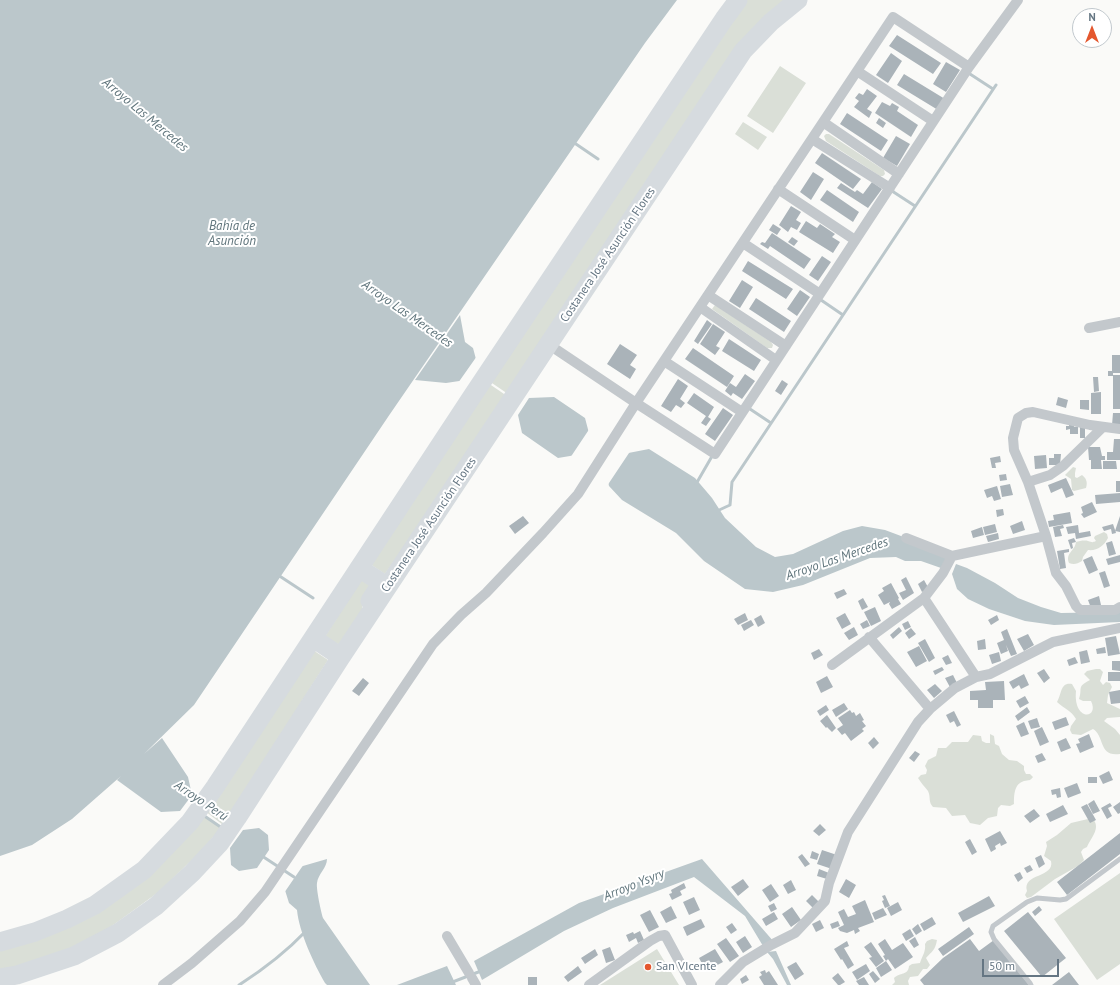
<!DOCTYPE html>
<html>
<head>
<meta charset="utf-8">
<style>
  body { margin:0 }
  #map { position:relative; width:1120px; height:985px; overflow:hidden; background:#fafaf8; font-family:"PT Sans",sans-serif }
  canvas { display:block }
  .north { position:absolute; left:1072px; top:8px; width:40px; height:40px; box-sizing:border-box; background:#fff; border:1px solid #c1c8cd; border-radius:50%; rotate:0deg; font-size:11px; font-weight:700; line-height:16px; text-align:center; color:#657683 }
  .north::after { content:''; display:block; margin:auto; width:14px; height:18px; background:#e4572e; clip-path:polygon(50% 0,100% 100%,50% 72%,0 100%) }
  .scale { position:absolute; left:982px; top:959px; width:77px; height:18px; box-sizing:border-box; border:2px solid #657683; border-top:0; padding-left:5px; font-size:12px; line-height:14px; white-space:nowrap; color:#657683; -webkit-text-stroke:3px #fff; paint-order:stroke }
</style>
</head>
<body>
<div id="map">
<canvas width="1120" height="985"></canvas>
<div class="north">N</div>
<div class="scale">50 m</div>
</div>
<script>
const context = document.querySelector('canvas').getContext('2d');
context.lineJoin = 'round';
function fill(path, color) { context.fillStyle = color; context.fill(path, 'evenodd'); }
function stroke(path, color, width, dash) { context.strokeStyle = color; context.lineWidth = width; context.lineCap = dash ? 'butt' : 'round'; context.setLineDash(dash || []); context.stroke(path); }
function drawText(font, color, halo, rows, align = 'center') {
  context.font = font + ' "PT Sans",sans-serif'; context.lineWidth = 4; context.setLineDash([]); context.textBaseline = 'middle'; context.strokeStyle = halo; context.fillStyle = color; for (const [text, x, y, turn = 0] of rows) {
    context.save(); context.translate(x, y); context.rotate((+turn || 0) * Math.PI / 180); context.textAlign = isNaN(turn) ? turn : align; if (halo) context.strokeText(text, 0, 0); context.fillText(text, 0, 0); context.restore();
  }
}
fill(new Path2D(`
  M745,0H787L508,394L489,381Z
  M780,66L806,83L773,133L747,116Z
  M743,122L767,137L758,150L735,134Z
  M826,134H829L884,170L885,174L883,176H880L826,141L824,136Z
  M715,305L771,342L773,345L772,348H767L712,309Z
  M488,383L507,396L385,574L370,564Z
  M1073,467L1076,468L1075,473V477L1077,478L1082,475C1086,478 1088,482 1086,488L1074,491L1072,490L1071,479L1065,475Z
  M1104,532L1107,534L1108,538C1104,546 1097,551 1088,550L1083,557L1082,561C1077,564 1074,565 1069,563C1065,553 1075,551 1076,542C1079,541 1085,540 1088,541C1092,542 1092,543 1096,541L1094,538L1095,536Z
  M362,579L373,586L363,604L361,614L340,645L326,638V635Z
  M313,650L328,660L223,825L205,811Z
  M1096,669H1100L1103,672L1100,681L1103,685L1106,682L1110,683L1112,687L1108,695L1107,703L1120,709V717L1107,718L1104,721L1115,729L1120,735V754C1098,757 1105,736 1093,729L1081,735L1072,734L1070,730L1071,726L1076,719C1071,710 1064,709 1057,702C1062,694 1060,682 1072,684L1076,691C1073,722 1100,719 1091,701H1083L1079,699C1083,688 1076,687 1090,680L1084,674L1087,671Z
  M990,734L994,736L995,744L999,746L1002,754L1009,760L1017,761L1024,766V770L1026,774H1030L1033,777C1030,781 1029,780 1024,781C1014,784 1014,795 1014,804L1010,806L1001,805L998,808L997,816L988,818L980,825L970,823L965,815L952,816L946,808L933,807C928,802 931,797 928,791C925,787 921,783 918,778L921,775L926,774L927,770L925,766L928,760L936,756L938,748H946L952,742H968L973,735L981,736L982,741L986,743H990Z
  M203,814L221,828L200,852L160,891L112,926L68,950L0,972V949L60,930Z
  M1088,819H1093C1101,828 1091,838 1087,847L1083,849L1081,852L1084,860L1078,866L1055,879L1031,897L1027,898L1025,895L1027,891C1022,873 1055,878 1051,861L1044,856L1047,846L1046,842L1057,835L1071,823Z
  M1120,873V964L1097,980L1054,919Z
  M932,939L937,940C935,951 932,951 926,958L930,965L927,969H923L918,976L910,977L908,981L909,985H892L895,982L894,978C900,972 908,976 909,966L912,964L920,963C922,956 926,952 925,944L927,941Z
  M657,949L679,985H600Z`), '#dadfd7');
fill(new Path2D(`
  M0,0H677L645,43L390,414L194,705L144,754L162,738L188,777L192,795L180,811L161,812L117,780L121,776L72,819L32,845L0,856Z
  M460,315L465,342L473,348L477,363L466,380L446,383L415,380Z
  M554,397L585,418L590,437L576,455L558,458L522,433L518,415L529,398Z
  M649,449L695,478L712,498L725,518L756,547L775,557L793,554L843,531L862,526L885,530L901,536L911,542L947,557L941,568L921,561H905L896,557L870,558L803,585L773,592L745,589L704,561L676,533L622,500L609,486L606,473L618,455Z
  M956,564L967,568L995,583L1018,598L1041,607L1061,613L1120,612V622L1054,625L1025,621L989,609L968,599L957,589L952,574Z
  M259,828L268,835L269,850L257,868L239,871L231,865L230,848L243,830Z
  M327,859C327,868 318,874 317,883C316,889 321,911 323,918L370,985H327L325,983C314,964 299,932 297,910L289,903L284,887L296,868Z
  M702,859L774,942L763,946L745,916L694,877L613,908L564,931L482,980L474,961L579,903Z
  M776,951L791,985H787L773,959L767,952Z
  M447,966L456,985H397Z`), '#bbc7cb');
fill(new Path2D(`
  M477,356L479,364L467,381L458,383Z
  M590,428L591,438L577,457L570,458Z
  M631,450L607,486L604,472L617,453Z
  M304,864L284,893L282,886L294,867Z`), '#fafaf8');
stroke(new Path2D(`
  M970,74L993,89
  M573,142L598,159
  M892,191L915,206
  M821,300L843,315
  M750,409L771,423
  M696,484L711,458
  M717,511L730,505L732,482L996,85
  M278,575L313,598
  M203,815L222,828
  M262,856L294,877
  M239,985C264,969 286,952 306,931
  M445,985L481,971`), '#bbc7cb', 3);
fill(new Path2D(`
  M897,35L941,63L933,74L889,46Z
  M891,53L902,61L888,83L876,75Z
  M946,62L960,70L946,92L933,84Z
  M904,74L945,99L938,110L897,85Z
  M867,89L877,96L867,109L872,112L869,118L854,107L859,101L855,98L859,93L863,95Z
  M882,102L890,106L892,103L899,107L897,111L918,125L911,137L875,113Z
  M847,113L888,140L881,151L840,124Z
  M879,118L886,123L883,128L876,123Z
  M896,136L910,144L897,166L883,158Z
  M822,153L861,179L853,189L815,163Z
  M813,172L824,179L811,200L800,192Z
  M872,182L882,189L868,208L837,188L841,183L855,192L857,190L863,194Z
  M827,190L859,212L853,222L820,200Z
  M791,206L801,212L796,220L801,223L797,230L791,227L788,232L779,225Z
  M806,221L817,228L820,224L835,234L832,237L840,242L833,253L799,232Z
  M773,224L781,229L777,235L769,230Z
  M772,233L811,259L804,269L770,246L768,249L760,244L762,242L765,243Z
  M792,237L798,241L794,246L788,242Z
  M822,256L831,262L818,281L809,275Z
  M748,261L793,289L786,299L742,271Z
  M742,280L753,287L740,308L729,301Z
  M800,290L810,297L797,316L787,309Z
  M756,298L791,321L784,332L749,309Z
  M707,320L712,324L698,344L694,341Z
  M713,324L725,332L716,346L720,348L715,355L700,344Z
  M729,339L761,360L754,371L722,351Z
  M620,344L637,355L630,365L636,369L630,379L607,364Z
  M693,348L734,376L727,387L685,359Z
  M1112,355H1120V373H1113V376H1108V371H1112Z
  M745,374L755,381L742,399L733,393L731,396L725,391L730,383L736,387Z
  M1113,375H1120V409H1113Z
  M1093,377H1098L1099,391L1094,392Z
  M678,379L688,386L680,399L685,403L681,408L676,405L671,412L661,406Z
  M782,380L788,384L781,395L775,391Z
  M1101,392V414H1091V393Z
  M694,393L714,407L708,417L711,419L706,426L701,423L706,416L687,403Z
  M1058,397L1068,400L1066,408L1056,405Z
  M1080,400H1089V410L1080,409Z
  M723,408L733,415L715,441L705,434Z
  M1113,413H1120V425H1112Z
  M1069,423H1074V427H1078V434H1070V429L1066,430V426H1069Z
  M1080,427H1085V438H1080Z
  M1114,439H1120V460H1107V452H1113Z
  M1088,447H1100L1102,456H1105V460H1101L1102,469H1091V460H1089Z
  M1054,454H1061L1060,465H1049V458H1054Z
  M1046,455L1047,468L1035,469L1034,456Z
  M1000,456L1001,462L995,463L996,468H992L990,458Z
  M1103,461H1116L1117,469H1103Z
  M1006,474L1007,480L1000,481L999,475Z
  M1066,478L1074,495L1066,498L1062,488L1051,493L1048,485Z
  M1116,481H1120V492H1116Z
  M1010,484L1013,495L1002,497L1000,486Z
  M997,486L1001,499L994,501L992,496L987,498L984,490Z
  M1120,493V502L1096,504L1095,495Z
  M1092,502L1097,512L1084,518L1081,514L1083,513L1081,507Z
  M1003,509L1004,515L997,517L996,510Z
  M1070,512L1072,523L1049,527L1048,521L1054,520L1053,515Z
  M523,516L529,523L515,534L509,526Z
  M1120,516V532L1115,531Z
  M1022,521L1025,530L1013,534L1010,526Z
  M995,524L997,532L985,535L983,527Z
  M1113,524L1116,533L1112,534L1111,529L1104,531L1102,527Z
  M1063,525L1064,528L1060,529L1062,536L1055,537L1053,527Z
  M1078,525L1079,533L1090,531L1091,536L1076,539L1075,533L1068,534L1066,527Z
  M982,527L984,535L973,538L971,531Z
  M998,533L999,539L988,542L986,536Z
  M1074,538L1076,542L1072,543L1073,548L1071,549L1068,540Z
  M1112,541L1116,554L1109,556L1106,543Z
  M1069,549V552L1064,553L1066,568L1060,569L1057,551Z
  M1120,555V562L1108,565L1106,559Z
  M1092,556L1098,570L1089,574L1083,560Z
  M1105,571L1110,586L1104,588L1099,573Z
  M906,577L914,593L903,600L899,593L906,590L901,580Z
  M924,580L929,589L922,592L918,584Z
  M891,583L899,598L898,599L901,604L892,609L889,604L890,602L884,605L878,595L884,591L882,588Z
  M844,589L847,594L837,599L834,593Z
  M1099,596L1101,605L1091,608L1088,600Z
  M863,598L868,607L862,610L858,601Z
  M875,607L881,621L871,626L864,612Z
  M745,613L748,620L738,625L734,619Z
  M845,613L851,624L842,629L836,618Z
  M761,615L765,623L758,627L754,619Z
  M997,615L999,620L991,625L988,620Z
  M751,620L754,625L744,631L741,625Z
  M867,620L870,626L863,629L860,624Z
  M908,621L911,627L905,630L902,624Z
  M854,627L858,635L849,640L844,633Z
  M899,627L902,631L893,639L890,635Z
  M911,628L916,634L909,639L905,633Z
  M1007,629L1017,654L1011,656L1006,645L1008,651L1001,654L997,643L1004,640L1001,632Z
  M1028,634L1034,645L1024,651L1017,639Z
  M1116,636L1120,654L1108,656L1105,638Z
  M925,639L935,658L929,662L918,643Z
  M985,639L986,649L978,650L977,641Z
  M919,646L927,661L916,667L907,652Z
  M1105,647L1106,653L1097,654L1096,649Z
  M819,649L823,655L814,660L811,653Z
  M1087,650L1090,662L1081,664L1079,652Z
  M999,652L1001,661L992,664L989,655Z
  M948,655L952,663L946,665L942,658Z
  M1075,657L1078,663L1069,666L1067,660Z
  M1112,661H1120V671L1112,670Z
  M942,667L944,670L935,675L933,671Z
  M1044,669L1050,678L1044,683L1037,673Z
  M1108,672H1120V681H1108Z
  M1024,674L1029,685L1021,689L1019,685L1013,689L1009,682Z
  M953,675L958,685L951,689L945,678Z
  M827,676L833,687L821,693L816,682Z
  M363,678L369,683L359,696L352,691Z
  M1004,681L1005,700H993V708H978V700H970V691L986,690L985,682Z
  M935,684L942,691L934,698L927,690Z
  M1120,690V703L1111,704L1109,692Z
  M1025,696L1029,703L1020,708L1016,701Z
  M844,703L848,709L836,717L832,710Z
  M826,705L829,710L820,716L817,711Z
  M1027,707L1030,712L1018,721L1015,716Z
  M850,710L852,713L854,712L856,716L860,713L864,720L862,721L866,726L862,729L864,731L851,741L845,733L842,735L837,729L843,725L838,718Z
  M954,711L961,725L957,727L954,721L950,723L946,715Z
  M827,715L836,728L832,732L827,727L826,728L820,721Z
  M1066,717L1069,725L1055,730L1052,722Z
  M1037,718L1040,727L1031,729L1028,721Z
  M1024,722L1029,734L1021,737L1016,726Z
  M1042,727L1049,742L1040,746L1034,731Z
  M1089,734L1094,747L1080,753L1076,744L1080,743L1078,739Z
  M874,737L879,743L873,749L868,743Z
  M1066,738L1071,748L1061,752L1057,742Z
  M915,751L920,754L914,762L909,758Z
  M1042,753L1046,760L1038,763L1035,756Z
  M1109,771L1113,780L1103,784L1099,776Z
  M1088,777H1097V783H1088Z
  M1077,783L1081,793L1068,798L1064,788Z
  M1060,788L1061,797L1057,798L1056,794L1052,795L1051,790Z
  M1094,800L1100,811L1093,814L1088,804Z
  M1120,802V813L1118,814L1113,807Z
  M1110,803L1112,806L1108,808L1112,816L1107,819L1101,808Z
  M1087,804L1096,820L1090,823L1081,807Z
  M1063,805L1068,814L1050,822L1046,814Z
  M1034,809L1040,816L1030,823L1024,816Z
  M820,824L826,830L819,836L813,831Z
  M1000,831L1007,843L1001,846L1000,843L995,846L996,849L991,852L985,839Z
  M1120,833V854L1067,895L1057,882Z
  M970,839L977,852L972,855L965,842Z
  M822,850L837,855L832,869L817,864Z
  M812,851L819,854L817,860L810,858Z
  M802,854L810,864L805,867L798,857Z
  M1041,855L1045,864L1039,868L1035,858Z
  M1030,865L1033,870L1027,873L1024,868Z
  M819,869L829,873L827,879L817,876Z
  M1020,872L1023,878L1018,882L1014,875Z
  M743,879L749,887L738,896L731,887Z
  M846,879L856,885L849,898L839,892Z
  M791,880L796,890L788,894L783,885Z
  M684,883L686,888L680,891L682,895L672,900L669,894L672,893L671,890Z
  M771,884L779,896L770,902L762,890Z
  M812,895L820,903L814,909L806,901Z
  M885,895L890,906L885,908L882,901L884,900L882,896Z
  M989,896L995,906L963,922L958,913Z
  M694,897L700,910L689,915L683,902Z
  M865,900L874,922L858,928L860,931L855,934L854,930L847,933L840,931L838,928L844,925L838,912L844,909L848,917L856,914L852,906Z
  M898,902L902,910L891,916L887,908Z
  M774,903L777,909L771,912L768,906Z
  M671,906L677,918L666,923L660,912Z
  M1039,906L1042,910L1035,916L1032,912Z
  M792,907L801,920L791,927L782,914Z
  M883,908L887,915L875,920L872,913Z
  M650,910L659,927L649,932L640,915Z
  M774,912L778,919L766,926L762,919Z
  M1028,912L1066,958L1042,977L1004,931Z
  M932,917L936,924L924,931L920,924Z
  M701,919L705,927L687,936L683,927Z
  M820,920L824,928L816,932L812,924Z
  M838,921L840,926L832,929L830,924Z
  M732,923L737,930L731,934L726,927Z
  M918,924L922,931L916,935L912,929Z
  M969,927L974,934L943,956L938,949Z
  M910,929L914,936L906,941L902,934Z
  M640,931L644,940L638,943L636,938L629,942L626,935L633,932L634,934Z
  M745,936L752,947L743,953L736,942Z
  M915,937L919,945L914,948L909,941Z
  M726,938L739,956L730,962L717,944Z
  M885,939L892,950L903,943L913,957L895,969L888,959L886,961L883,956L885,955L878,944Z
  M970,939L979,951L994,940L1029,985H924L920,980L943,958Z
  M847,941L849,946L844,948L854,965L848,969L842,959L841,960L834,949Z
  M871,942L884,961L876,967L869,958L872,957L864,947Z
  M610,947L615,960L606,963L602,950Z
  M595,949L598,955L585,964L581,958Z
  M715,949L723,962L706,971L699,958Z
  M886,961L892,970L881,977L876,968Z
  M796,962L804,974L795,980L787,967Z
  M866,964L870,971L857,980L852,972Z
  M578,966L582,972L568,982L564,977Z
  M765,970L766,973L769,971L778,985H764L759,977L762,975L760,972Z
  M873,971L880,979L875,983L869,974Z
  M1069,972L1079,985H1052Z
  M838,973L845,982L840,985H838L832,978Z
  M746,975L749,980L742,984L740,979Z
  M528,977H537V985H528Z
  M864,977L869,985H859L856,981Z`), '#aab3b9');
stroke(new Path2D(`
  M1031,985L1030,983L994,939L991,932L993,926L1027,902L1037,898L1060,900L1066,899L1120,859`), '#c3c8cc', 5);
stroke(new Path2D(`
  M857,71L933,121
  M823,122L899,174
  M812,139L890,188
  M778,189L855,240
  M743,243L820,294
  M708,295L786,346
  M700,307L776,360
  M1089,328L1120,322
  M548,344L636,403L715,454L969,67L1018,0
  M664,361L742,412
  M1120,429L1090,425L1033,412L1026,413L1018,418L1013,438L1014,450L1028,482L1046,536L1056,573L1066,586L1076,606L1080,610H1115L1120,607
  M1028,482L1050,475L1063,466L1103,427
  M906,538L952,556L1046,536
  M924,598L976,677
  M869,637L930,709
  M832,665L924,598L943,573L952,556
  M447,936L469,973
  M472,978L476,985
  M163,985L192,963L240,921L265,892L433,644L461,615L486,593L543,533L578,494L636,403L893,17L969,67
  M589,985L650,941L659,936L665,935L692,985
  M720,985L743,962L771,945L795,933L825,901L829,883L848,832L918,722L930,709L955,688L976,677L990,674L1053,642L1120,628`), '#c3c8cc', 10);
stroke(new Path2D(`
  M359,568L379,581V587L370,601
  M313,638L341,657
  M0,942L35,932L67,919L95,905L144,870L190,822L215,787L471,398L724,19L738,0
  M0,978L17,975L74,956L118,933L156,906L192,873L220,843L237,818L341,657L743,51L771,22L798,0`), '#d6dbdf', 19);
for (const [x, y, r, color] of [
  [648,967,4,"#e4572e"]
]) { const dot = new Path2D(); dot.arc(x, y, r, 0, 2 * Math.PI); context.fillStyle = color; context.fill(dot); stroke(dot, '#fff', 1.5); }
drawText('12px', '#657683', '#fff', [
  ["Costanera José Asunción Flores",608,255,-56],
  ["Costanera José Asunción Flores",429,525,-56]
]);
drawText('12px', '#657683', '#fff', [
  ["San VIcente",656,967]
], 'left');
drawText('italic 13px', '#60757c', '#fff', [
  ["Arroyo Las Mercedes",145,115,40],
  ["Bahía de",232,226],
  ["Asunción",232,241],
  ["Arroyo Las Mercedes",407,314,35],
  ["Arroyo Las Mercedes",837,559,-19],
  ["Arroyo Perú",201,801,34],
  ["Arroyo Ysyry",634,885,-22]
]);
</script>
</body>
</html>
